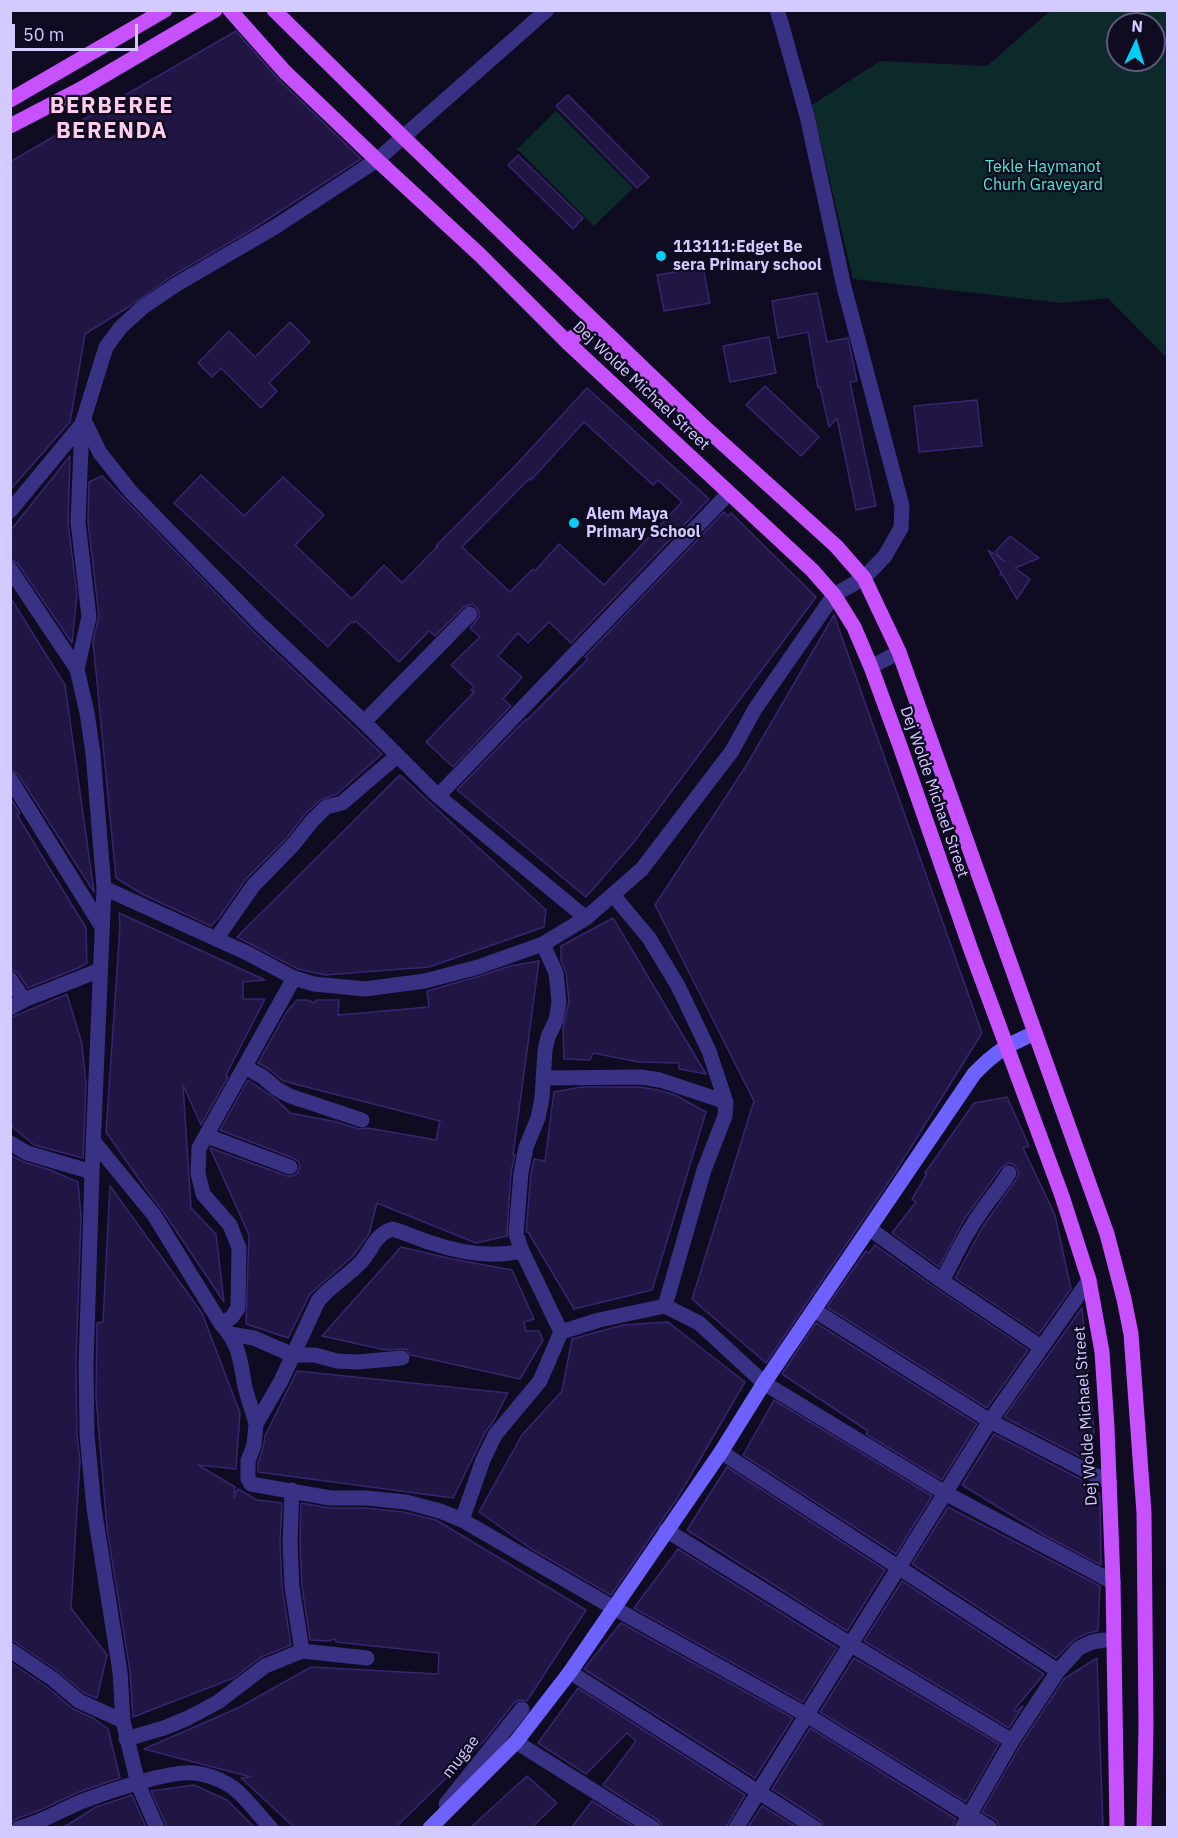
<!DOCTYPE html>
<html>
<head>
<meta charset="utf-8">
<style>
  body { margin:0 }
  #map { position:relative; width:1178px; height:1838px; overflow:hidden; background:#0f0b20; font-family:"IBM Plex Sans",sans-serif }
  canvas { display:block }
  .frame { position:absolute; inset:0; border:12px solid #d3caff; pointer-events:none }
  .north { position:absolute; left:1106px; top:12px; width:60px; height:60px; box-sizing:border-box; background:#0f0b20; border:2px solid #5d5779; border-radius:50%; rotate:4deg; font-size:16px; font-weight:700; line-height:24px; text-align:center; color:#d3caff }
  .north::after { content:''; display:block; margin:auto; width:21px; height:27px; background:#00d0f5; clip-path:polygon(50% 0,100% 100%,50% 72%,0 100%) }
  .scale { position:absolute; left:12px; top:24px; width:126px; height:27px; box-sizing:border-box; border:3px solid #d3caff; border-top:0; padding-left:8px; font-size:18px; line-height:21px; white-space:nowrap; color:#d3caff; -webkit-text-stroke:4px #0f0b20; paint-order:stroke }
</style>
</head>
<body>
<div id="map">
<canvas width="1178" height="1838"></canvas>
<div class="frame"></div>
<div class="north">N</div>
<div class="scale">50 m</div>
</div>
<script>
const context = document.querySelector('canvas').getContext('2d');
context.lineJoin = 'round';
function fill(path, color) { context.fillStyle = color; context.fill(path, 'evenodd'); }
function stroke(path, color, width, dash) { context.strokeStyle = color; context.lineWidth = width; context.lineCap = dash ? 'butt' : 'round'; context.setLineDash(dash || []); context.stroke(path); }
function drawText(font, color, halo, rows, align = 'center') {
  context.font = font + ' "IBM Plex Sans",sans-serif'; context.lineWidth = 4.5; context.setLineDash([]); context.textBaseline = 'middle'; context.strokeStyle = halo; context.fillStyle = color; for (const [text, x, y, turn = 0] of rows) {
    context.save(); context.translate(x, y); context.rotate((+turn || 0) * Math.PI / 180); context.textAlign = isNaN(turn) ? turn : align; if (halo) context.strokeText(text, 0, 0); context.fillText(text, 0, 0); context.restore();
  }
}
fill(new Path2D(`
  M1050,11H1167V358L1108,298L1062,303L853,279L812,105L880,61L987,66ZM1118,24H1154V60H1118Z
  M556,111L633,188L594,226L517,149Z`), '#0d2a2b');
const building = new Path2D(`
  M236,31L278,79L361,159L251,230L172,276L130,306L85,334L70,422L10,490V162Z
  M568,95L649,177L637,188L556,106Z
  M518,155L583,218L573,229L508,165Z
  M703,267L710,303L664,311L657,275Z
  M817,293L827,342L848,338L857,381L850,382L876,506L856,510L837,418L829,427L820,387L818,388L808,332L778,338L772,301Z
  M290,322L310,342L269,383L277,391L261,408L221,368L212,377L198,363L229,331L255,357Z
  M769,337L776,373L730,382L723,346Z
  M765,386L819,437L801,456L746,405Z
  M587,388L709,499L571,643L549,622L528,643L518,633L498,656L522,677L503,699L511,706L453,767L426,742L474,692L471,690L474,687L451,665L480,637L470,628L479,617V612L476,607L472,604L464,607L435,636L429,631L399,662L356,621L354,623L352,621L328,647L174,503L201,475L244,516L283,477L324,515L295,545L352,599L384,565L402,583L437,547L436,546L515,466ZM584,422L653,485L658,480L682,502L604,585L559,544L535,571L533,569L510,592L462,547L529,479L531,480Z
  M977,400L982,446L919,452L914,406Z
  M70,456L68,523L77,595L72,643L18,564L10,559V531Z
  M102,476L252,630L382,754L337,794L320,800L305,814L285,840L246,879L218,919L211,926L142,894L116,878L93,641L99,616L88,522L89,482Z
  M724,512L728,516L731,513L816,597L634,842L586,897L457,790L526,719L527,720L588,659L585,657Z
  M1010,536L1039,558L1015,568L1030,579L1017,599L1002,574L1000,575L1001,572L988,550L1004,561L995,552Z
  M10,597L65,685L94,892L18,774L10,769Z
  M834,615L982,1033L896,1171L766,1363L692,1299L754,1101L655,905L746,766Z
  M400,775L546,910L544,927L429,967L325,975L298,969L237,937Z
  M10,798L20,813L17,815L86,928L87,963L78,968L28,988L18,973L10,969Z
  M119,913L265,980L243,982V999H265L226,1075L228,1077L201,1125L183,1085L191,1208L216,1234L224,1302L162,1210L148,1192L106,1132L120,926Z
  M613,918L706,1074L679,1069V1063L639,1062L593,1053L590,1060L564,1059L563,1028L569,1001L566,972L561,961V946Z
  M539,961L513,1155H515L511,1172L507,1236L476,1243L377,1203L369,1234L353,1256L310,1294L288,1338L246,1324L249,1235L210,1148L287,1176H292L297,1174L300,1166L298,1161L293,1158L220,1130L248,1080L277,1100L290,1113L337,1122L359,1129L368,1128L436,1140L440,1121L283,1081L269,1069L258,1063L286,1013L297,1000H308L314,1003L316,1000H339L338,1015L429,1007L427,991L480,976L510,966Z
  M67,994L82,1044L86,1084L83,1158L34,1145L10,1125V1018Z
  M581,1087H640L658,1090L675,1095L706,1112L652,1290L574,1309L528,1232H526L531,1174L534,1159L545,1161L554,1092Z
  M1007,1097L1029,1146L1023,1148L1055,1215L1071,1289L1039,1334L955,1278L982,1228L1017,1178L1019,1173L1015,1165L1009,1163L1001,1168L965,1218L939,1267L892,1233L916,1202L912,1199L927,1174L925,1173L974,1103Z
  M10,1155L24,1162L50,1170L78,1182L81,1216L76,1365L77,1435L80,1461L71,1608L107,1655L97,1698L84,1693L58,1671L15,1642L10,1640Z
  M110,1186L202,1313L240,1413L236,1469L198,1465L235,1487L234,1498L238,1489L257,1500L282,1503L280,1543L282,1587L291,1645L261,1657L234,1678L133,1717L130,1671L107,1529L96,1397L97,1323L103,1322Z
  M875,1245L937,1289L1028,1350L987,1408L827,1307L866,1251L869,1253Z
  M401,1247L452,1259L512,1270L534,1319L524,1322L526,1331H539L543,1340L520,1379L411,1355L406,1349L385,1350L322,1336Z
  M1082,1308L1094,1432L1087,1460L1004,1417Z
  M668,1322L745,1382L678,1497L611,1595L530,1548L479,1512L522,1435L562,1391L572,1339L623,1325Z
  M816,1323L977,1424L942,1480L866,1434L868,1431L782,1374Z
  M297,1371L508,1393L492,1424L486,1431L453,1498L258,1472V1463L263,1448L265,1436Z
  M774,1400L932,1496L896,1554L743,1455Z
  M994,1434L1082,1480V1483L1100,1494L1101,1565L1046,1536L962,1485Z
  M727,1467L885,1570L847,1631L687,1530Z
  M301,1503L330,1508H366L404,1512L436,1520L586,1610L527,1701L519,1700L514,1703L485,1740L396,1827H294L241,1778L251,1777L144,1749L240,1707L311,1667L438,1674L439,1653L336,1642L335,1639L328,1641L310,1640L302,1586L300,1543Z
  M948,1507L1100,1586L1098,1631L1088,1633L1075,1639L1056,1658L912,1564Z
  M678,1549L837,1648L803,1702L634,1608Z
  M902,1581L1044,1674L1014,1710L1015,1712L1023,1706L1009,1728L864,1641Z
  M621,1623L793,1718L755,1778L584,1669Z
  M854,1658L999,1744L966,1802L820,1712Z
  M1097,1658L1103,1827H1000L996,1820L982,1812L1020,1746L1064,1679Z
  M10,1662L47,1687L73,1709L93,1718L108,1729L120,1778L79,1792L40,1810L16,1819L10,1824Z
  M578,1688L745,1795L726,1827H663L658,1820L603,1785L636,1741L627,1733L586,1774L538,1743Z
  M810,1728L956,1819L952,1827H825L820,1820L772,1789Z
  M527,1776L557,1803L532,1827H471Z
  M194,1785L227,1800L254,1827H167L151,1791Z
  M132,1795L146,1827H64L96,1807Z
  M592,1801L634,1827H572Z
  M762,1806L796,1827H748Z`);
fill(building, '#211543');
stroke(building, '#382571', 1.5);
stroke(new Path2D(`
  M84,420L100,453L131,492L259,623L364,722L438,796L586,918
  M10,511L82,424
  M10,569L77,669
  M871,667L899,652
  M364,722L470,614
  M10,779L102,927
  M438,796L729,493
  M104,888L247,953L294,978L314,984L365,989L425,981L478,967L543,944L586,918L642,869L732,751L755,709L834,595L864,578L885,556L901,528L902,506L844,287L807,116L782,26L777,10
  M613,895L649,938L678,986L709,1051L726,1102L725,1116L704,1170L665,1306
  M216,939L253,886L292,846L312,821L326,807L342,803L397,756
  M10,979L24,1000
  M10,1008L24,1000L100,970
  M245,1067L263,1077L277,1089L290,1096L362,1120
  M543,1078L641,1077L660,1080L726,1102
  M207,1136L290,1167
  M94,1142L154,1215L221,1324C240,1344 240,1361 245,1387C248,1399 253,1412 256,1424
  M10,1143L27,1153L92,1172
  M870,1229L942,1281L1041,1347
  M522,1251C492,1258 461,1253 432,1243C419,1239 406,1233 392,1229C374,1235 372,1251 360,1263C347,1277 330,1286 318,1301L281,1381L256,1424L254,1445L248,1461V1479L251,1484L330,1498H366L406,1502L440,1511L462,1520L614,1608L805,1714L990,1828
  M942,1281C954,1259 964,1236 979,1215C988,1201 1000,1188 1009,1173
  M814,1310L990,1421L1110,1483
  M221,1324L232,1317L238,1308L239,1248L230,1225L203,1194L198,1173L199,1148L294,978
  M561,1332L599,1320L665,1306L699,1323L764,1383L945,1493L1113,1582
  M230,1334L254,1338L293,1355H315L337,1361L357,1362L402,1358
  M721,1452L1058,1671
  M292,1490L290,1543L292,1587L302,1651
  M462,1520L483,1460L495,1435L540,1381L561,1332L522,1251L516,1234L521,1173L526,1147L538,1118L542,1098L545,1050L548,1037L556,1020L559,1002L556,973L543,944
  M666,1530L850,1644L1012,1741
  M10,1650L53,1679L79,1701L123,1721
  M570,1672L815,1828
  M126,1739L164,1728L188,1718L218,1702L265,1666L302,1651L367,1658
  M516,1742L653,1828
  M446,1804L522,1709
  M19,1828C42,1822 61,1810 83,1801C109,1791 168,1771 194,1773C206,1774 219,1779 229,1785C242,1792 259,1816 271,1828
  M157,1828L138,1784L123,1721L120,1672L94,1508L87,1435L86,1365L92,1172L104,888L93,753L87,713L77,669L89,617L78,522L82,424L106,347L121,327L143,307L177,284L275,227L377,160L547,10
  M736,1828L990,1421L1089,1280
  M962,1828L1012,1741L1058,1671L1079,1648L1092,1642L1104,1640H1114`), '#383184', 15);
stroke(new Path2D(`
  M430,1828L516,1742L570,1672L721,1452L764,1383L974,1074C995,1052 1007,1045 1035,1033`), '#6d61ff', 15);
stroke(new Path2D(`
  M230,10L285,72L377,160L480,255L567,342L812,570L834,595L854,627L871,667L900,746L971,950L1062,1196L1089,1280L1102,1352L1107,1427L1113,1582L1117,1828
  M274,10L403,137L700,423L836,546L864,578L899,652L1107,1234L1124,1299L1131,1334L1144,1513L1146,1726L1144,1828
  M10,100L165,10
  M10,126L81,89L215,10
  M567,342L594,321`), '#c751ff', 15);
for (const [x, y, r, color] of [
  [661,256,6,"#00d0f5"],
  [574,523,6,"#00d0f5"]
]) { const dot = new Path2D(); dot.arc(x, y, r, 0, 2 * Math.PI); context.fillStyle = color; context.fill(dot); stroke(dot, '#0f0b20', 2); }
drawText('16px', '#4beaca', '#0f0b20', [
  ["Tekle Haymanot",1043,167],
  ["Churh Graveyard",1043,185]
]);
drawText('bold 16px', '#d3caff', '#0f0b20', [
  ["113111:Edget Be",673,247],
  ["sera Primary school",673,265],
  ["Alem Maya",586,514],
  ["Primary School",586,532]
], 'left');
drawText('16px', '#d3caff', '#0f0b20', [
  ["Dej Wolde Michael Street",641,386,43],
  ["Dej Wolde Michael Street",934,792,71],
  ["Dej Wolde Michael Street",1086,1416,-94],
  ["mugae",461,1757,-52]
]);
context.letterSpacing = '1.5px';
drawText('bold 22px', '#ffccea', '#0f0b20', [
  ["BERBEREE",112,107],
  ["BERENDA",112,132]
]);
context.letterSpacing = '0px';
</script>
</body>
</html>
